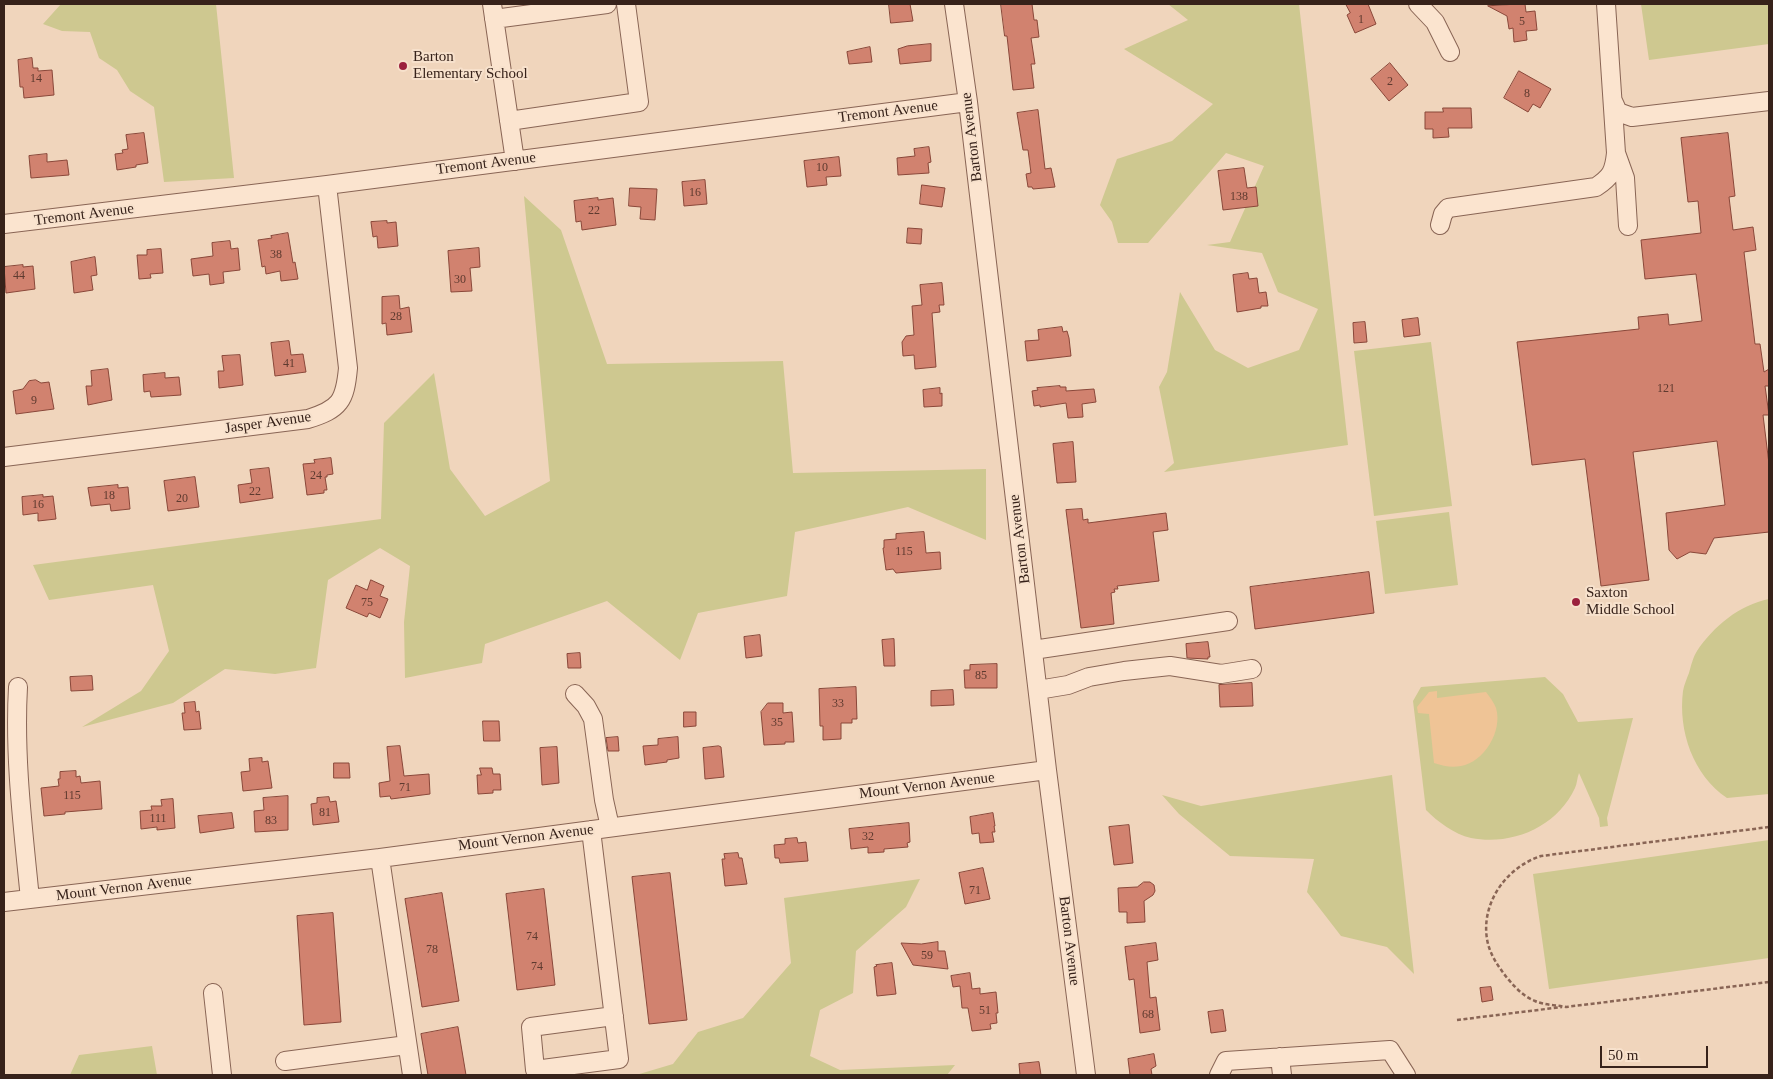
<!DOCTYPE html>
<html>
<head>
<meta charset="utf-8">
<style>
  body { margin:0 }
  #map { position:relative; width:1773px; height:1079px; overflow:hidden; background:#f0d5bc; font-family:Georgia,serif }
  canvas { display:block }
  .frame { position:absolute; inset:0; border:5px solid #37221a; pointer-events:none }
  .scale { position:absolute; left:1600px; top:1046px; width:108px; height:22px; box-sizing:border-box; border:2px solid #37221a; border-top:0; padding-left:6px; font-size:15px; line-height:18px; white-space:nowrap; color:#37221a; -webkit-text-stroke:4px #f7e1cc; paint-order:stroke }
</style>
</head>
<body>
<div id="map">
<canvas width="1773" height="1079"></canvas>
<div class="frame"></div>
<div class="scale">50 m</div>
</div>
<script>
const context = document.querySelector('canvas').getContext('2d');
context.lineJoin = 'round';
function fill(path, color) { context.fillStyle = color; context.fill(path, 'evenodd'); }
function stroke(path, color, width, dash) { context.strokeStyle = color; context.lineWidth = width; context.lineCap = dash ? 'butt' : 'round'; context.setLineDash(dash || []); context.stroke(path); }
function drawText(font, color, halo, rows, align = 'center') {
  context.font = font + ' Georgia,serif'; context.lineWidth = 4; context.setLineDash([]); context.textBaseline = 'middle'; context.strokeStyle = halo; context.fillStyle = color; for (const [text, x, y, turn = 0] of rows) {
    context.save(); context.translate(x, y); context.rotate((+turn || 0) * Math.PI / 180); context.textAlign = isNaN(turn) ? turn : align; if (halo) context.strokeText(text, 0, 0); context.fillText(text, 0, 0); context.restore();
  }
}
fill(new Path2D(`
  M61,4H216L234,178L164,182L154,107L130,91L117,70L99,58L90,32L62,31L43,24Z
  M1168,4H1299L1348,445L1164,472L1174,463L1159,387L1167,372L1180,292L1215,350L1248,368L1299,350L1318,309L1278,292L1262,253L1207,245L1230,242L1264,166L1226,153L1148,243H1118L1112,222L1100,205L1117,159L1172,141L1213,104L1124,49L1188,20Z
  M1641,4H1769V44L1649,60Z
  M524,196L561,230L607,364L783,361L793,473L986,469V540L908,507L795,532L787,596L698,613L680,660L607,601L485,644L482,663L405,678L404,622L410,566L380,548L328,580L316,668L275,674L225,669L173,703L82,727L141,691L169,651L153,585L49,600L33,565L381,519L384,423L434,373L450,469L485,516L550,481Z
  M1431,342L1452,506L1374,516L1354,351Z
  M1449,512L1458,585L1385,594L1376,521Z
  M1769,599V794L1727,798C1693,775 1678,731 1683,691C1684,685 1687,678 1689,673C1691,666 1693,657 1697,651C1714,626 1739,605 1769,599Z
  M1545,677L1563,694L1578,722L1633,718L1607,818L1608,826L1600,827L1599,818L1579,773C1577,778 1577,784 1575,788C1557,827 1512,846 1471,838C1454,834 1438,822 1426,810L1413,701L1421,687Z
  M1392,775L1414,974L1387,947L1341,936L1307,892L1314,859L1230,856L1179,814L1162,795L1201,806Z
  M1769,840V958L1549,989L1533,874Z
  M920,879L906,907L856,951L853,993L820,1010L810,1056L840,1070L955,1065L947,1075H636L673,1064L698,1032L743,1018L791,963L784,898Z
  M152,1046L157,1075H70L79,1055Z`), '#cec890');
fill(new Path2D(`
  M1437,691V698L1486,692C1490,697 1494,703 1496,708C1503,731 1484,762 1461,766C1451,768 1444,766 1434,763L1429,714L1418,713L1417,707L1429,692Z`), '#efc496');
const building = new Path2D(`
  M889,4H910L913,21L891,23Z
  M1001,4H1032L1034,20H1037L1039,37L1031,38L1035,64H1031L1034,88L1013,90L1007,36H1005Z
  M1346,4H1368L1376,24L1355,33L1347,15L1350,13Z
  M1525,4L1526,12L1535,11L1537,30L1526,31L1527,40L1514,42L1513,28L1509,29L1507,16L1488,6Z
  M931,44V61L900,64L898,49L907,46Z
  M870,47L872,62L849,64L847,52Z
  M32,58L33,68H38V71L52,70L54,95L24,98L23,87H20L18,60Z
  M1390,63L1408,85L1389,101L1371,79Z
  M1519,71L1551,89L1540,108L1533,104L1528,112L1504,98Z
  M1443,108H1471L1472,128H1448L1449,137L1433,138V129H1425V112H1443Z
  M1038,110L1045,169L1051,168L1055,187L1033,189L1032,187H1028L1026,174L1031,173L1028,150H1023L1017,113Z
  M144,133L148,163L136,165V167L117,170L115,154L123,153L122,150L128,149L126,135Z
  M1728,133L1735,196L1729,197L1733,230L1753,227L1756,250L1744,252L1755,344H1760L1764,372L1769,369V386H1765L1769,415H1763L1769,464V532L1714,538L1706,554L1690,552L1677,559L1669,550L1666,513L1725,505L1717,441L1633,452L1649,580L1601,586L1585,459L1532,465L1517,342L1639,329L1638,317L1668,314L1669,325L1702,321L1696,274L1645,279L1641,240L1701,233L1698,201L1688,202L1681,138Z
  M929,147L931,162L928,163L929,173L898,175L897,158L915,156L914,149Z
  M47,154V162L67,160L69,175L31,178L29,156Z
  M839,157L841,176L826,177L827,185L807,187L804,161Z
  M1244,168L1247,188L1256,187L1258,206L1223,210L1218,171Z
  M705,180L707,204L684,206L682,182Z
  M922,185L945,188L942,207L920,204Z
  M630,188L657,189L655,220L640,219L641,207L629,206Z
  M598,198V200L613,198L616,225L582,230L581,221L576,222L574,201Z
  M387,221V223L396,222L398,246L378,248L377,236L373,237L371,222Z
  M908,228L922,229L921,244L907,243Z
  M288,233L293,263L295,262L298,279L281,281L280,271L266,274L265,266L262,267L258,240L272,238L271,236Z
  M230,241L231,249L238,248L240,270L223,272L224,283L210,285L209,274L193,276L191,259L213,256L212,243Z
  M479,248L480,267L470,268L472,291L451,292L448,251Z
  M161,249L163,273L150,274L151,278L139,279L137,255H147V250Z
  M95,257L97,275L91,276L93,290L74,293L71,262Z
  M23,265V267L33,266L35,289L6,293L4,267Z
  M1248,273L1249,279L1257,278L1259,293L1266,292L1268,306H1261V308L1237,312L1233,275Z
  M942,283L944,305H939L940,312L932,313L936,367L915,369L914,355L903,356L902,342L906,336L914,335L912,306L922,305L920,285Z
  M399,296L400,309L409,307L412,332L387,335L386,323L382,324V297Z
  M1418,318L1420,335L1404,337L1402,320Z
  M1365,322L1367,342L1354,343L1353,323Z
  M1062,327L1063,332L1067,331L1069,338L1071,356L1027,361L1025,341L1039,340L1038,330Z
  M289,341L291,355L303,354L306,372L275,376L271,343Z
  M240,355L243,385L219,388L218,371H224L222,356Z
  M108,369L112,400L88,405L86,386H92L91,371Z
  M165,373V378L179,377L181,395L151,397L150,391L144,392L143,375Z
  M36,380L41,383L49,382L54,409L16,414L13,391L23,389L29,381Z
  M1060,386V387H1066V391L1094,389L1096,402L1082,404L1083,417L1068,418L1066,403L1040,407V405L1034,406L1032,391L1038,390L1037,388Z
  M940,388V394L942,393V406L924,407L923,390Z
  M1073,442L1076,482L1057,483L1053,444Z
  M331,458L333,474L327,475V477H325L327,490H324V493L307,495L303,464L315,463L314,460Z
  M269,468L273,498L240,503L238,485L252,483L250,470Z
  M195,477L199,507L168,511L164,481Z
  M118,485V488L128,487L130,509L111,511L110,504L91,506L88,488Z
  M43,495V497L53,496L56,519L38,521V513L23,515L22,497Z
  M1082,509L1083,520L1088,519V523L1166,513L1168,530L1153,532L1159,581L1117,586L1118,589H1114L1115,592L1111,593L1114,624L1081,628L1066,510Z
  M924,532L926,553L940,552L941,569L896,573L893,569L886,570L883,548H884V540L896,539V534Z
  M1369,572L1374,613L1255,629L1250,587Z
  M371,580L384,586L380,596L388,599L380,618L369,613L367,617L346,608L356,585L367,590Z
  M760,635L762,656L746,658L744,637Z
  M894,639L895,666H884L882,640Z
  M1208,642L1210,657H1208V659L1187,658L1186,644Z
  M580,653L581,668H568L567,654Z
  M997,664V688H965L964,670H970V665Z
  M92,676L93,690L71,691L70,677Z
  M1252,683L1253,706L1220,707L1219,685Z
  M856,687L857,719H852V723H841V739L823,740V726H820L819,689Z
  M953,690L954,705L931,706V691Z
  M195,702L196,712L199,711L201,729L184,730L182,713H185L184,703Z
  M768,703H783V713L792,712L794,742H785V744L764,745L761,712Z
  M684,712H696V726L684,727Z
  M483,721H499L500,741H484Z
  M618,737L619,751H608L606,738Z
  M678,737L679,758L667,760V762L645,765L643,746L658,745V739Z
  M400,746L404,776L429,774L430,794L391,799L390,796L380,797L379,783L390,781L387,747Z
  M719,746L721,747L724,777L705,779L703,748Z
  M557,747L559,783L542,785L540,748Z
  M262,758V762L268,761L272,788L243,791L241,772L250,771L249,759Z
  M334,763H349L350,778H334Z
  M480,768H492L493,774H500L501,790H493V793L478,794L477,775H481Z
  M76,771V777L80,776L81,783L100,781L102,809L65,812V814L44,816L41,788L59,786L58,779H60V772Z
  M288,796V830L255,832L254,811L264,810L263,798Z
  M329,797L330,802L336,801L339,822L313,825L311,804L317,803V798Z
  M173,799L175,828L157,830V827L141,829L140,811L152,810L151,806H162L161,800Z
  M232,813L234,828L200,833L198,816Z
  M993,813L995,826H994L995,832H992L994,842L980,843L979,833L972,834L970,817Z
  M909,823L910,842L907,843L908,847L884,849V852L868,853V847L851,849L849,829Z
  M1129,825L1133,863L1114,865L1109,827Z
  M797,838L798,843L806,842L808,861L780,863L779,858H775L774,845L785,844V839Z
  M738,853L739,858H742L747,884L725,886L722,859H725L724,854Z
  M983,868L990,899L965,904L959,873Z
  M670,873L687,1020L649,1024L632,877Z
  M1144,882H1150L1154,885L1155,891L1153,895L1144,901L1145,922L1127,923V912H1119L1118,888L1137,887Z
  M544,889L555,985L517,990L506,894Z
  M442,893L459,1001L422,1007L405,899Z
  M333,913L341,1022L304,1025L297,916Z
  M938,942V951H945L948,969L913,965L901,943L921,944Z
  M1156,943L1158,960L1147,962L1150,998L1156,997L1160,1030L1140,1033L1134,979L1129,980L1125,947Z
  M892,963L896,994L877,996L874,967L877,966L876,965Z
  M970,973L972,989L980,988V994L996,992L998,1013H996L997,1023L990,1024L991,1029L972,1031L968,1008H962L960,986L953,987L951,976Z
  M1491,987L1493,1000L1482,1002L1480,988Z
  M1223,1010L1226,1031L1211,1033L1208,1012Z
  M458,1027L466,1075H428L421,1034Z
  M1154,1054L1156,1066L1151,1069L1152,1075H1130L1128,1059Z
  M1039,1062L1041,1075H1020L1019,1064Z`);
fill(building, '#d1826f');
stroke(building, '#894739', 1);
const minor = new Path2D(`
  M492,4L515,161
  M954,4L968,102L1047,770L1086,1075
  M1418,4L1435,22L1450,52
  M494,19L607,4
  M1613,101L1618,112L1632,117L1769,101
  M509,121L639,102L626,4
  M1616,153L1625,178L1628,226
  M4,224L327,185L968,102
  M1440,225L1443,214L1448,208L1596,187C1611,177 1614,172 1616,153L1606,4
  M4,457L308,419C340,409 345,401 348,368L327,185
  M1033,650L1228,621
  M18,687C14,757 23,828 30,899
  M1038,690L1068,685L1089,677L1124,671L1170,666L1221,674L1252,669
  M575,694L586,706L593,719L604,800L610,827
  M591,830L619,1059L535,1070L531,1027L614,1016
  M380,858L412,1075
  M4,902L380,858L1047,770
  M213,993L222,1075
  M1280,1057L1282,1075
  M285,1061L407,1045
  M1219,1075L1226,1061L1390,1050L1406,1075`);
stroke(minor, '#896555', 20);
stroke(new Path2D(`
  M1769,827L1541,856C1507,867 1481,902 1487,939C1489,952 1496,963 1504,974C1512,984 1522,996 1535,1001C1544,1005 1556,1005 1566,1007L1769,982
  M1457,1020L1562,1007`), '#896555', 2.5, [4, 2.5]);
stroke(minor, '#fbe4cf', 18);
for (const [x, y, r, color] of [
  [403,66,5,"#9b213d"],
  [1576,602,5,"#9b213d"]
]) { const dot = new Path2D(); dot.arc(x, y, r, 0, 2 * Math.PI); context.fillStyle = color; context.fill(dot); stroke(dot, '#f7e1cc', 2); }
drawText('12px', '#5e3a2f', null, [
  ["1",1361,20],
  ["5",1522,22],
  ["14",36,79],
  ["2",1390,82],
  ["8",1527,94],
  ["10",822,168],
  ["16",695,193],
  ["138",1239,197],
  ["22",594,211],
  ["38",276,255],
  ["44",19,276],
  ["30",460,280],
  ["28",396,317],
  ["41",289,364],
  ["121",1666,389],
  ["9",34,401],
  ["24",316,476],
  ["22",255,492],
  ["18",109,496],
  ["20",182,499],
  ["16",38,505],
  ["115",904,552],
  ["75",367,603],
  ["85",981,676],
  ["33",838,704],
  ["35",777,723],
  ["71",405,788],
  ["115",72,796],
  ["81",325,813],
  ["111",158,819],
  ["83",271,821],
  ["32",868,837],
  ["71",975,891],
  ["74",532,937],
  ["78",432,950],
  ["59",927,956],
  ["74",537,967],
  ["51",985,1011],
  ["68",1148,1015]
]);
drawText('15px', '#37221a', '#f7e1cc', [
  ["Barton",413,57],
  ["Elementary School",413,74],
  ["Saxton",1586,593],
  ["Middle School",1586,610]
], 'left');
drawText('15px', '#37221a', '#f7e1cc', [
  ["Tremont Avenue",888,112,-7],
  ["Barton Avenue",972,137,-97],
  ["Tremont Avenue",486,164,-7],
  ["Tremont Avenue",84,215,-7],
  ["Jasper Avenue",268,423,-8],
  ["Barton Avenue",1020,539,-97],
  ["Mount Vernon Avenue",927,786,-7],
  ["Mount Vernon Avenue",526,838,-7],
  ["Mount Vernon Avenue",124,888,-7],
  ["Barton Avenue",1069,941,83]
]);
</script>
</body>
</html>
